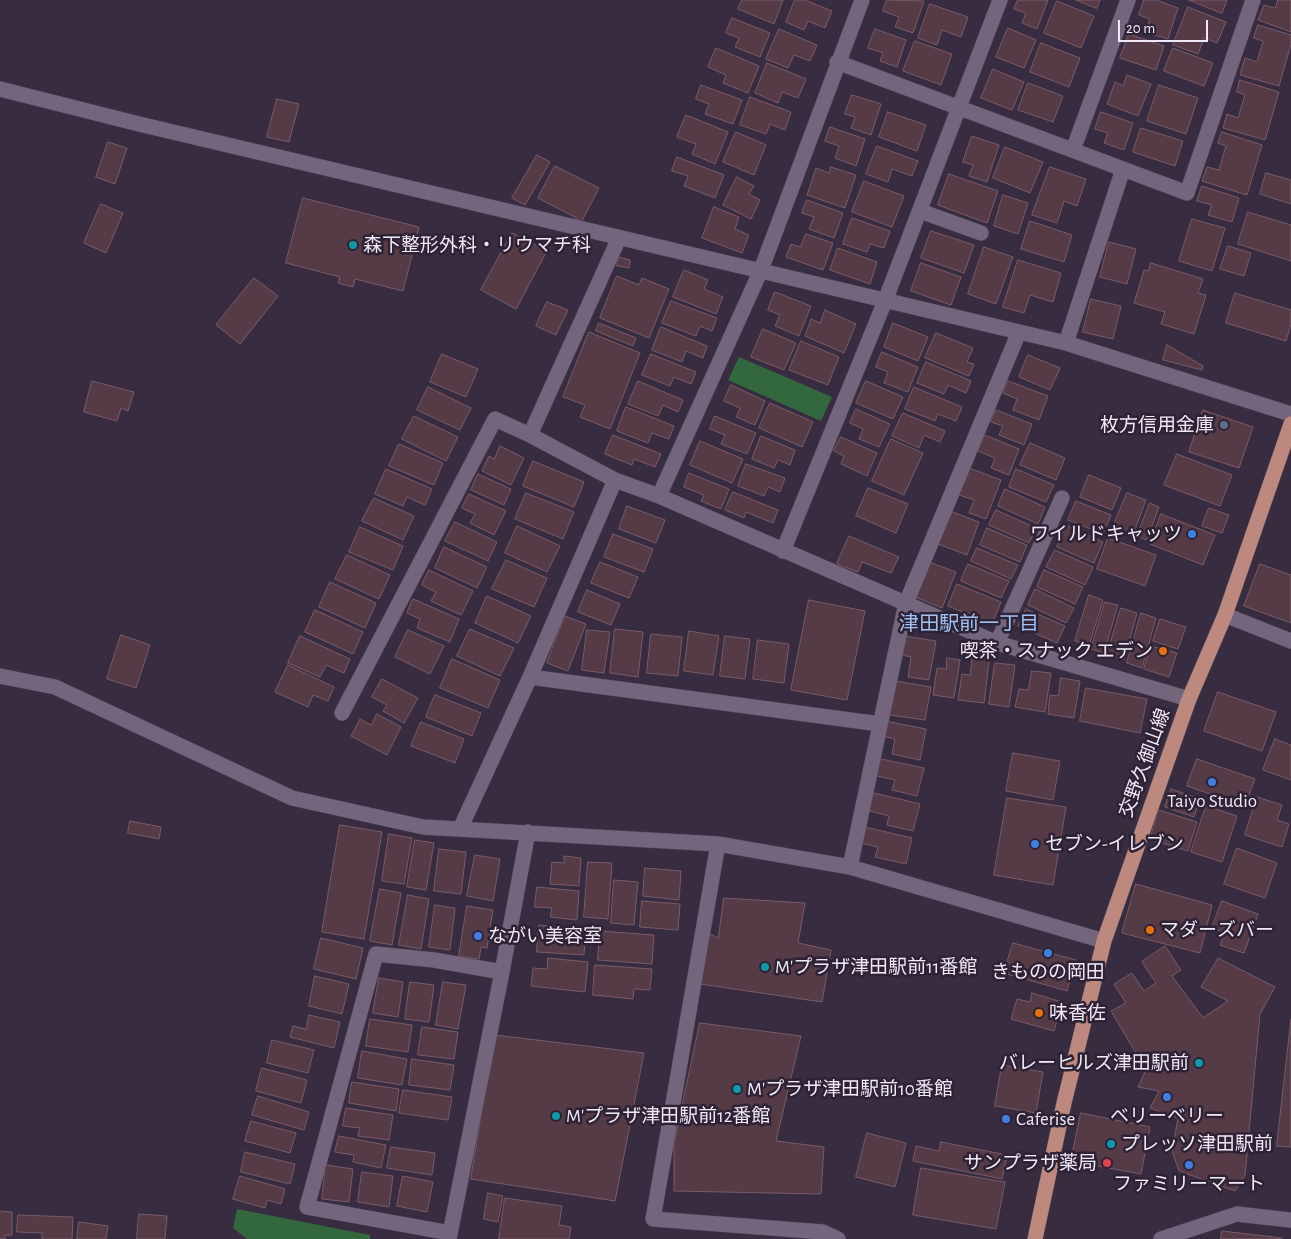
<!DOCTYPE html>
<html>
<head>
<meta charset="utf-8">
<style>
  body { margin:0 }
  #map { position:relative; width:1291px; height:1239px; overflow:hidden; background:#382c40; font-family:"Alegreya Sans",sans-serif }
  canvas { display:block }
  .scale { position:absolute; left:1118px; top:20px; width:90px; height:22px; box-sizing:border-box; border:2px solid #f1e9f7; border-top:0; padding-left:6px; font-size:15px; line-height:18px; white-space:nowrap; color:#f1e9f7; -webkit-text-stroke:4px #2e2235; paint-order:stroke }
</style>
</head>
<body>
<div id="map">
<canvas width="1291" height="1239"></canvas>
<div class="scale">20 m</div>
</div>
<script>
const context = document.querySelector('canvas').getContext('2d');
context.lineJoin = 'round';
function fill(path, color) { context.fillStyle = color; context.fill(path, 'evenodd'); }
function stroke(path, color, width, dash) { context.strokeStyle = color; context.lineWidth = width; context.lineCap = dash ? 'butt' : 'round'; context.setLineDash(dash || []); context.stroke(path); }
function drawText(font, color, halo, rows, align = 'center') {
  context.font = font + ' "Alegreya Sans","Noto Sans JP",sans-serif'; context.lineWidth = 5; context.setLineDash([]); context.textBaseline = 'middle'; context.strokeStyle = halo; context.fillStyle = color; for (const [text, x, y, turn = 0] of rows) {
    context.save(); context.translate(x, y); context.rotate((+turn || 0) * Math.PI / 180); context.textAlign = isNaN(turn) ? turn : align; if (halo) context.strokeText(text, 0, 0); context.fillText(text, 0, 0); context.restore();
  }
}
fill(new Path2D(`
  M739,357L832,397L821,421L728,380Z
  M237,1209L370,1235V1239H247L233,1228Z`), '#33673d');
const building = new Path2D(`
  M742,0H783L774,24L738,9Z
  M795,0H805L832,11L825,28L808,21L804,30L786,22Z
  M887,0L924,1L913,33L895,27L899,17L883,11Z
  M1018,0H1048L1037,29L1022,23L1026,13L1014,9Z
  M1076,0H1100L1097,8Z
  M1144,0H1156L1178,8L1168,39L1145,32L1150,19L1139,15Z
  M1189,0H1227L1222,13Z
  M1278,0H1291V32L1258,20L1264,5L1275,8Z
  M1057,1L1094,16L1081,48L1044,33Z
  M930,4L968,17L961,37L942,30L937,45L918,38Z
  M1188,7L1226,22L1217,43L1204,38L1198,54L1173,45Z
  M732,18L770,33L760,57L735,47L739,38L726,33Z
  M1258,25L1291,35V44L1279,86L1240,75L1245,58L1257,62L1263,41L1254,38Z
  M1008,28L1036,40L1024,68L996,57Z
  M779,29L817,45L810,61L794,55L788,68L766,59Z
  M875,29L906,40L897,67L880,61L883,53L868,48Z
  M1129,34L1164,46L1156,70L1120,58Z
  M915,41L952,54L941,85L903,71Z
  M1041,43L1080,58L1069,87L1030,72Z
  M716,48L759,66L748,93L723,83L726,75L708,67Z
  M1173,48L1213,63L1204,86L1164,71Z
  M767,63L806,79L798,98L782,92L778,103L755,93Z
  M993,69L1024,82L1012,110L981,98Z
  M1127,75L1151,84L1138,116L1107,104L1115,82L1123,86Z
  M1240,80L1279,92L1265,140L1223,128L1227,114L1238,118L1245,95L1237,92Z
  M1028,83L1063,96L1053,122L1018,110Z
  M701,85L742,100L733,124L705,114L709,104L696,99Z
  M1159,85L1198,98L1186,134L1147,121Z
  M852,95L881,104L871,135L851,128L855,117L845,114Z
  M750,97L791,112L785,130L770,124L766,134L740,125Z
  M277,99L299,104L289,142L267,137Z
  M888,112L926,125L917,151L879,137Z
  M1101,112L1133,123L1124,150L1104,143L1108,133L1095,129Z
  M686,115L728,132L715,164L692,154L696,144L677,137Z
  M830,127L865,139L856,166L835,158L839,146L825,141Z
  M1141,128L1183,141L1175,166L1133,152Z
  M736,132L766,145L754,175L723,162Z
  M1222,132L1262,145L1247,195L1202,181L1207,167L1219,170L1226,146L1218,143Z
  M972,136L999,145L987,182L969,176L973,165L963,162Z
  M108,142L127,148L115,184L96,177Z
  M877,146L918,161L912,176L892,169L888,182L866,174Z
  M1005,147L1043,162L1030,193L993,178Z
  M537,155L550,162L525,205L512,198Z
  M677,157L724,175L715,198L684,186L688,176L672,171Z
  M555,166L599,188L582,221L538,198Z
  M831,167L856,175L845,208L807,195L816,168L829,173Z
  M1050,167L1086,179L1077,206L1064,201L1057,223L1032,215Z
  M1266,173L1291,180V204L1260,194Z
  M949,174L998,191L987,223L938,205Z
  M737,177L754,186L749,194L760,200L751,219L723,205Z
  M864,181L904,196L892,227L852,212Z
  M1202,186L1239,198L1232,222L1208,215L1212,205L1197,201Z
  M1003,195L1028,203L1018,234L994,226Z
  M303,198L419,227L403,291L355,279L353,287L338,283L340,277L286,263Z
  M807,200L843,213L834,238L809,229L814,217L802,213Z
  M101,204L123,213L106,253L84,243Z
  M714,207L739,217L735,229L749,235L742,253L702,238Z
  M1248,212L1291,225V261L1238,244Z
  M852,218L890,231L884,248L870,244L867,252L843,244Z
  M1192,219L1225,228L1212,271L1179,261Z
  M1030,221L1072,235L1064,262L1021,249Z
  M931,231L974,245L964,273L921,258Z
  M512,233L547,251L516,309L481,290Z
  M806,234L833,243L823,270L786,257L791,244L800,247Z
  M1109,242L1136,249L1127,284L1100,277Z
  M1228,246L1251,253L1244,276L1220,269Z
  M984,247L1013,257L996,304L968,294Z
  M838,248L877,262L870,284L830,270Z
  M619,257L630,260L629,268L617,266Z
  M1018,260L1061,273L1053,302L1030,295L1024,313L1003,307Z
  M921,263L961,277L951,305L911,291Z
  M1151,263L1203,279L1198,293L1206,295L1194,334L1161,324L1165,312L1134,303L1144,270L1148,271Z
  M684,270L708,280L704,289L723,297L716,314L673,297Z
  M617,276L639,285L642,278L669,289L649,338L600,318Z
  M254,278L278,296L240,344L216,325Z
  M775,292L811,306L799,336L775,326L780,315L768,310Z
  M1235,293L1291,310V324L1286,341L1226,323Z
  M1091,299L1121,306L1113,339L1083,332Z
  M671,301L717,318L712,331L700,326L696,336L662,323Z
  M547,302L568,310L556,335L536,326Z
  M825,310L856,324L844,353L805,336L811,319L820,323Z
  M599,323L636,338L633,346L596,331Z
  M893,323L928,337L918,361L884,347Z
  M661,327L707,346L703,358L686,351L682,362L652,350Z
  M763,329L796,343L784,370L751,357Z
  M589,332L640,353L610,429L580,417L585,405L563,397Z
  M936,333L973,348L967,362L974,364L969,376L925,358Z
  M801,341L839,357L828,385L789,370Z
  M1167,345L1203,366L1202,370L1163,360Z
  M882,352L918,367L908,392L884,383L888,372L876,367Z
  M442,354L478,369L466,397L430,382Z
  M651,354L696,372L691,384L674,377L670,386L642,375Z
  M1028,355L1060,368L1050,390L1019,377Z
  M926,362L971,381L966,393L948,385L944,394L917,383Z
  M92,381L134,392L128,411L121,408L117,421L84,412Z
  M638,381L683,400L678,412L663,405L658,416L628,404Z
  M866,381L903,397L893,419L856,403Z
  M1008,381L1048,396L1039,420L1013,410L1017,399L1003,393Z
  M731,385L765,401L755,425L736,417L740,408L724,401Z
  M428,387L471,408L460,430L417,410Z
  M914,387L962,407L956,421L938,414L935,421L905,409Z
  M770,403L813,422L802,447L759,428Z
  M626,407L674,426L669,439L652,433L648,443L617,431Z
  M856,409L890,424L879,447L859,439L863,429L850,423Z
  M996,410L1032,424L1024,445L999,435L1003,426L991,422Z
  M1203,410L1253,427L1239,468L1189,452Z
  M903,413L945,431L940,442L924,435L919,448L892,436Z
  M414,416L458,437L446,461L402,439Z
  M715,416L756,433L747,454L721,444L725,435L710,429Z
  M613,435L661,454L655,467L634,459L632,465L605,454Z
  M985,435L1019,449L1009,475L991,468L995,458L978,451Z
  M761,436L795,450L790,465L778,460L774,468L752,459Z
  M841,437L877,453L867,476L841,464L844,456L834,451Z
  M891,439L923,453L904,495L872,481Z
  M700,441L743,459L732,483L690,465Z
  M1030,443L1065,458L1056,480L1020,465Z
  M399,444L443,463L434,485L389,466Z
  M500,446L524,458L511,485L482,471L489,456L494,459Z
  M1177,454L1232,475L1220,506L1164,485Z
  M533,461L584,482L574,507L523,486Z
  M746,464L785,478L780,492L768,487L764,496L738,486Z
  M969,468L1001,480L986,519L969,513L974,500L959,495Z
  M386,469L432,489L425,505L407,497L403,506L375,494Z
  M1016,469L1054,485L1046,502L1009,487Z
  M689,473L729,489L721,509L701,501L704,495L684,487Z
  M478,474L511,489L504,505L471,490Z
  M1089,475L1121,488L1112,510L1080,497Z
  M868,488L908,504L896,533L856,516Z
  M1005,489L1045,507L1038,524L998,506Z
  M733,492L778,510L773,523L746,512L744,518L725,510Z
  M526,493L574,512L563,539L515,519Z
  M1127,493L1146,500L1133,535L1113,527Z
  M469,494L506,511L494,535L470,523L475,514L462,508Z
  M374,498L414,516L403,540L362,521Z
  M1076,501L1111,515L1103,534L1068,520Z
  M1150,503L1159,507L1147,540L1137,536Z
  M627,506L665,520L656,543L619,529Z
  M1209,508L1229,515L1222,533L1202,526Z
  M996,510L1036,528L1029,543L989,525Z
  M950,511L979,522L967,555L938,544Z
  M1161,514L1215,535L1203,565L1150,544Z
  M455,522L497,542L488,561L445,541Z
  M1066,525L1103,542L1094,563L1057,547Z
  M517,526L560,546L547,572L505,553Z
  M360,527L403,546L393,570L349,552Z
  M987,528L1027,545L1020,562L980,545Z
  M613,534L653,549L644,572L604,557Z
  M849,536L899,557L891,573L862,562L858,572L837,564Z
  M1108,538L1156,555L1145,586L1097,569Z
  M444,547L487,567L477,588L435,568Z
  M977,548L1018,565L1011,579L971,561Z
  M1055,550L1093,567L1085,585L1046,567Z
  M347,555L390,575L379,599L335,579Z
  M506,560L547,578L534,607L492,589Z
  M600,562L638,577L629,598L591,583Z
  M929,562L956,572L942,608L915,597Z
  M968,564L1009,581L1001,598L961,581Z
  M1260,564L1291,575V623L1244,606Z
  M429,570L473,591L461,615L431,601L436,592L422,585Z
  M1044,570L1083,587L1075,604L1037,587Z
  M330,582L376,603L365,628L319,607Z
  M957,584L1001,602L992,624L948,606Z
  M1035,589L1074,608L1066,623L1028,605Z
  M587,590L620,604L611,625L578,612Z
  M1089,595L1103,600L1089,646L1075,641Z
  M487,596L531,616L518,643L475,623Z
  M413,599L459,619L450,642L417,628L420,619L407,613Z
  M809,600L865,611L847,700L791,690Z
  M1105,602L1118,605L1104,653L1091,649Z
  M1121,608L1137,613L1124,660L1107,655Z
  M1026,609L1065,626L1057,643L1018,626Z
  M315,610L363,632L353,654L305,632Z
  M1141,613L1156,618L1142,668L1127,663Z
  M565,616L586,624L568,671L547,663Z
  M1160,619L1186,627L1178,649L1153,641Z
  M470,629L514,648L500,676L457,656Z
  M615,629L643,632L638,677L610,673Z
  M408,630L444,646L430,674L395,657Z
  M587,630L610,632L604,673L582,670Z
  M689,631L719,636L713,675L684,671Z
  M651,634L682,637L678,676L647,673Z
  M121,635L150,645L136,688L107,679Z
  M300,636L350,659L344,673L326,665L320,677L288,663Z
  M725,636L750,639L745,679L720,676Z
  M904,636L936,641L929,680L908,677L911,657L901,655Z
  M758,640L789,644L784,683L753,679Z
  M1151,646L1177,653L1169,677L1144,669Z
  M973,652L990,654L984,703L958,700L962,674L970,675Z
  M947,658L960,660L954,698L933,695L937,668L946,669Z
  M452,659L500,680L488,708L440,688Z
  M995,663L1015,665L1009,707L989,704Z
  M288,665L334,687L328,701L313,695L308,707L275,692Z
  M1032,671L1051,673L1045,712L1015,707L1019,689L1028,690Z
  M1061,678L1080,681L1074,718L1048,714L1050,695L1058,696Z
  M382,679L418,698L404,723L383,711L387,705L372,697Z
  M896,681L931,687L925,720L890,715Z
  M1086,688L1147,699L1140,733L1080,721Z
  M1218,692L1276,712L1262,751L1204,731Z
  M435,695L481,713L472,736L426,717Z
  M377,714L401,727L387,755L351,736L360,719L371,725Z
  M885,721L926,729L920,760L892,754L895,739L882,736Z
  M421,722L464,739L455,763L411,746Z
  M1275,739L1291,745V780L1263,770Z
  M1013,753L1060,761L1053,800L1006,791Z
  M881,759L924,768L917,796L892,790L895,780L877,776Z
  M1197,759L1255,779L1245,806L1187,786Z
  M1171,789L1200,799L1194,817L1165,807Z
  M874,793L920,804L913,831L887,825L889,816L870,811Z
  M1257,797L1282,805L1277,820L1289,824L1282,847L1245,835Z
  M1007,798L1066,807L1053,885L994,875Z
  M1206,806L1237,816L1222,862L1191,852Z
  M1159,810L1197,822L1188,851L1150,839Z
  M130,821L161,827L159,839L128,833Z
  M340,825L382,832L364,939L322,932Z
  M865,827L912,838L906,864L875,857L878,847L861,843Z
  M389,834L412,838L404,884L382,881Z
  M415,840L434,843L426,890L407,887Z
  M1237,848L1277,863L1265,898L1224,884Z
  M439,849L466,852L461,894L434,891Z
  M475,855L500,859L493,901L467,896Z
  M564,856L581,858L579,886L550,884L552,862L564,863Z
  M588,862L612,863L608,919L584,917Z
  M645,868L681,871L679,900L643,896Z
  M614,880L638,882L634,925L611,923Z
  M1136,884L1212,905L1200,953L1122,933Z
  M537,887L579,891L577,920L550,917L552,908L535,907Z
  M380,889L401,893L392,945L370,941Z
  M408,895L429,899L421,949L399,945Z
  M724,898L805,903L798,943L831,950L822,1002L700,984L707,932L718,938Z
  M642,901L680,904L678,930L640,927Z
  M1222,901L1258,914L1244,953L1220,945L1225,933L1212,928Z
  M435,905L455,908L450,950L429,947Z
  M467,906L493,910L487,948L481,947L479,959L459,956Z
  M539,925L586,929L584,955L537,952Z
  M600,931L654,935L652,964L598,960Z
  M321,938L363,948L356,979L314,969Z
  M1013,943L1076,960L1067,991L1004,973Z
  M1165,946L1181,970L1172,976L1203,1018L1228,1001L1201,987L1218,958L1275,987L1260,1014L1245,1175L1235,1191L1179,1171L1172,1151L1178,1118L1150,1108L1159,1091L1138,1087L1146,1070L1111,1011L1126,1003L1114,984L1132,973L1144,991L1156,983L1142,962Z
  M548,958L588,962L585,992L531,986L533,968L547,969Z
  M595,965L652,969L650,990L634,989L633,999L593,995Z
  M315,976L349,984L342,1014L309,1006Z
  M379,978L403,982L398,1017L373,1013Z
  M410,982L434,985L429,1022L405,1019Z
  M443,982L466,985L458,1029L436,1025Z
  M1032,993L1062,1002L1054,1031L1011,1019L1017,999L1030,1002Z
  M309,1015L340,1022L334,1048L290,1037L293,1026L306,1029Z
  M370,1019L412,1025L408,1052L366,1046Z
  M1291,1019V1147L1277,1146Z
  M700,1023L801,1036L776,1141L824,1147L821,1194L674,1191V1144Z
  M422,1027L458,1032L454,1059L418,1055Z
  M495,1035L644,1053L615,1201L471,1179Z
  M272,1040L314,1050L308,1073L267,1063Z
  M362,1051L407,1059L402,1085L358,1078Z
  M412,1059L454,1065L450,1090L409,1085Z
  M1002,1065L1043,1072L1036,1113L995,1106Z
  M262,1068L307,1080L301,1103L256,1091Z
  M352,1082L399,1089L396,1111L349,1103Z
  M403,1090L452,1097L448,1120L399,1113Z
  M258,1096L309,1112L304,1130L252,1115Z
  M346,1108L393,1115L389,1140L358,1136L360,1128L343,1126Z
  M1081,1113L1150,1127L1141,1174L1071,1161Z
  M251,1121L296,1133L290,1153L245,1141Z
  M867,1133L906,1143L895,1187L856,1177Z
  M339,1136L386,1145L381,1168L353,1162L354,1155L335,1152Z
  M941,1142L1007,1155L1002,1179L913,1161L916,1146L939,1151Z
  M391,1147L435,1153L432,1175L387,1168Z
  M245,1152L295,1164L290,1184L241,1172Z
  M326,1165L353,1169L349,1202L322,1199Z
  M921,1168L1005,1182L996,1229L913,1215Z
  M362,1172L393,1176L389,1207L358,1202Z
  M240,1176L285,1189L281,1204L267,1200L265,1208L233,1199Z
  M403,1176L433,1182L427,1212L397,1206Z
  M488,1193L503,1196L498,1222L484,1219Z
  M505,1198L562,1206L559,1225L571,1227L569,1239H499Z
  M0,1211L12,1212V1235H5V1239H0Z
  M139,1214L167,1216L165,1239H137Z
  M18,1215L73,1217L72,1239H42V1233L17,1232Z
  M79,1222L108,1226L106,1239H77Z
  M1222,1231L1282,1238V1239H1221Z`);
fill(building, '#553b46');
stroke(building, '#785c67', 1);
const minor = new Path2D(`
  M837,62L1187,193L1253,0
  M0,89L139,124L1066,343L1291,414
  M1073,150L1128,0
  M920,211L981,233
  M1066,343L1123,169
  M530,435L619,238
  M659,496L761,270L862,0
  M783,551L885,301L1000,0
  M1225,615L1291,641
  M997,643L1062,498
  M0,676L55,687L292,798L423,827L718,844L850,867L1104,941
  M530,677L880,724
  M342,713L495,419L530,435L615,480L659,496L997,643L1189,699
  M460,829L530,677L615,480
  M718,844L653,1219L823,1232L838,1239
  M850,867L906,603L1019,332
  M450,1233L307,1207L376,954L434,960L502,972
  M449,1239L502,972L528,832
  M1161,1239L1237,1214L1290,1220`);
const major = new Path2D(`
  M1035,1239L1064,1103L1104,941L1189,699L1225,615L1291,424`);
stroke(minor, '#514758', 16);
stroke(major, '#514758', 16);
stroke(minor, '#72657c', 15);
stroke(major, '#bd897e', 15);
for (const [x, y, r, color] of [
  [353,245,5,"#0f9aa8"],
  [1224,425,5,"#5c6f8a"],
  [1192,534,5,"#3f7fe0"],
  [1163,651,5,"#e8710a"],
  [1212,782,5,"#3f7fe0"],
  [1035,844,5,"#3f7fe0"],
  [1150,930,5,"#e8710a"],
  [478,936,5,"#3f7fe0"],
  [1048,953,5,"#3f7fe0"],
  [765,967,5,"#0f9aa8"],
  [1039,1013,5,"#e8710a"],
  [1199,1063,5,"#0f9aa8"],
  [737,1089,5,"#0f9aa8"],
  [1167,1097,5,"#3f7fe0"],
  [556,1116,5,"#0f9aa8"],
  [1006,1119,5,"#3f7fe0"],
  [1111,1144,5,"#0f9aa8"],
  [1107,1163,5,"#e0444e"],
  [1189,1165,5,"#3f7fe0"]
]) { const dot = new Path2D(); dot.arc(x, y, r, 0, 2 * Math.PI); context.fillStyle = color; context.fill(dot); stroke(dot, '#2e2235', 2); }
drawText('19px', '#f1e9f7', '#2e2235', [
  ["森下整形外科・リウマチ科",363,245],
  ["枚方信用金庫",1214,425,"right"],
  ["ワイルドキャッツ",1182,534,"right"],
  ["喫茶・スナック エデン",1153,651,"right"],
  ["Taiyo Studio",1212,801,"center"],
  ["セブン-イレブン",1045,844],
  ["マダーズバー",1160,930],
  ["ながい美容室",488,936],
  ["M'プラザ津田駅前11番館",775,967],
  ["きものの岡田",1048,972,"center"],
  ["味香佐",1049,1013],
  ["バレーヒルズ津田駅前",1189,1063,"right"],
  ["M'プラザ津田駅前10番館",747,1089],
  ["M'プラザ津田駅前12番館",566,1116],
  ["ベリーベリー",1167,1116,"center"],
  ["Caferise",1016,1119],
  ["プレッソ津田駅前",1121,1144],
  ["サンプラザ薬局",1097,1163,"right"],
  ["ファミリーマート",1189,1184,"center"]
], 'left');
drawText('19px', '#f1e9f7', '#2e2235', [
  ["交野久御山線",1145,763,-70]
]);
drawText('20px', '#a1c1f3', '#2e2235', [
  ["津田駅前一丁目",969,624]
]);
</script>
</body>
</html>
